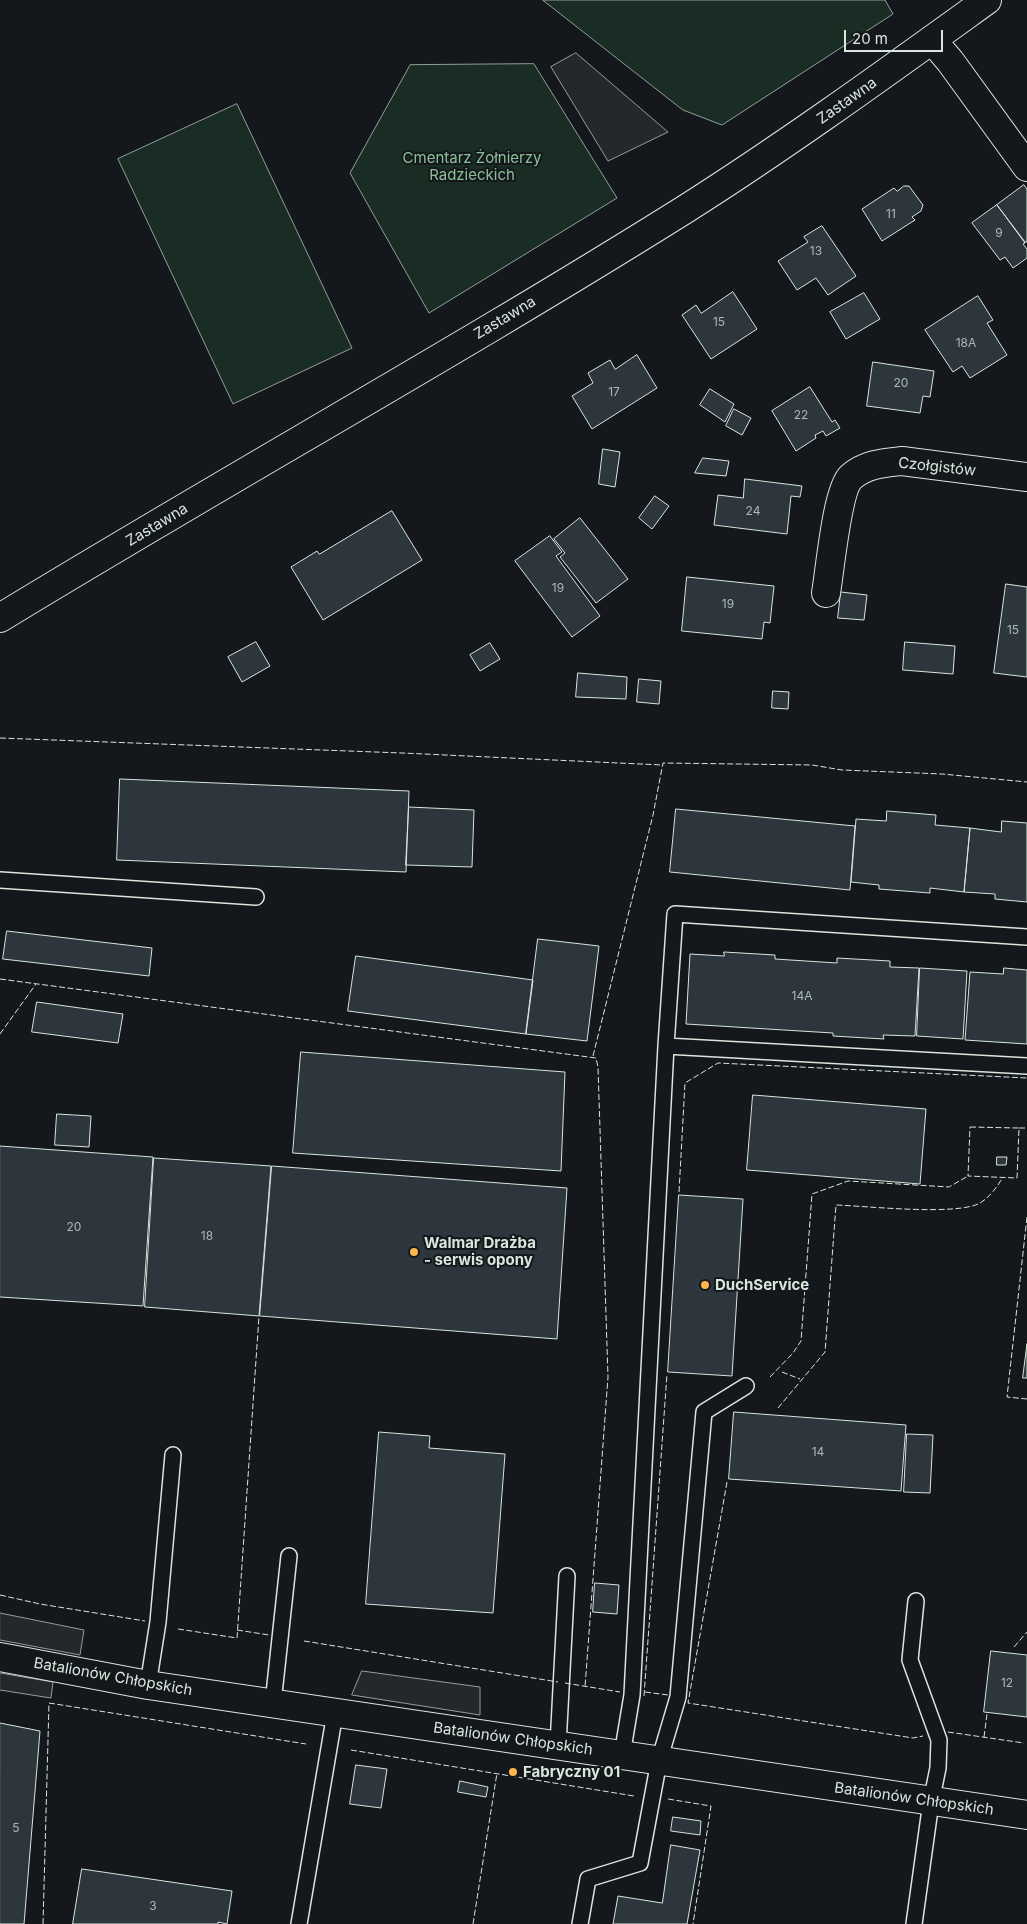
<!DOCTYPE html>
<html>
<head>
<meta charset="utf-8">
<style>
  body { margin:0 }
  #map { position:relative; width:1027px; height:1924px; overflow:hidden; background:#14181c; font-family:Inter,sans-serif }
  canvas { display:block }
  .scale { position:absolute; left:844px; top:30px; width:99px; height:22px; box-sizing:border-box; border:2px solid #d8e6dc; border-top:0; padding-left:6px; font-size:15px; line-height:18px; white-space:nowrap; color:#d8e6dc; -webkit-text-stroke:4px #14181c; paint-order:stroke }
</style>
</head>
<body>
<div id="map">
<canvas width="1027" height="1924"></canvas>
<div class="scale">20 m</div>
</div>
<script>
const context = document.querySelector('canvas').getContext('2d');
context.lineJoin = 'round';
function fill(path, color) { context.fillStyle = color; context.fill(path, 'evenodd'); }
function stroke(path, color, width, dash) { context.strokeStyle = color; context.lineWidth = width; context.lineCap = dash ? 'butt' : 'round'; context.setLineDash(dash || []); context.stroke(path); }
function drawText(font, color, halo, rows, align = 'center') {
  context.font = font + ' Inter,sans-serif'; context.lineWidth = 4; context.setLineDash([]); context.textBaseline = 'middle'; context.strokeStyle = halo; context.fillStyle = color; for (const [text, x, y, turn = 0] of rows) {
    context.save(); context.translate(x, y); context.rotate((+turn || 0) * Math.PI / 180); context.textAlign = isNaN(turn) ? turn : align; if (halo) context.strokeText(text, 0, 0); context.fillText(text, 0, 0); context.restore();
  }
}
const green = new Path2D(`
  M543,0H885L893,14L722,125L683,110Z
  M534,64L617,198L429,313L350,173L410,65Z
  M237,104L352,348L233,404L118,159Z`);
fill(green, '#1a2d24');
stroke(green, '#939e99', 1);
const parking = new Path2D(`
  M576,53L668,132L608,161L551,67Z
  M0,1613L84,1630L80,1655L0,1640Z
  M362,1671L480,1687V1715L352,1695Z
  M0,1673L53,1682L51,1698L0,1690Z`);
fill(parking, '#24282b');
stroke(parking, '#939e99', 1);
const building = new Path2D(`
  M1024,185L1027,189V242H1025L997,205Z
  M904,186H909L923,205L921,211L912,217L915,220L882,241L862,209L894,188L897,191Z
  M997,205L1025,243L1023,244L1027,249V258L1013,268L1005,257L1000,260L972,223Z
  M822,226L856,276L828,295L816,278L797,290L778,261L808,242L804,237Z
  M733,292L757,329L711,359L682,315L696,305L701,313Z
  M864,293L880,319L846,339L830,312Z
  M978,296L993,320L987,323L1007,355L970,378L962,366L953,372L925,330Z
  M637,355L657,388L592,429L572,396L593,383L588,373L610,360L615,369Z
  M873,362L934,371L930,397L923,396L920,413L867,406Z
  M810,387L832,422L835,420L840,428L826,436L823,431L815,435L816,438L796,451L772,411Z
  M710,389L734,404L725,422L700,405Z
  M734,409L751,418L742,435L726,426Z
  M603,449L620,452L615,487L599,484Z
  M703,458L729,461L726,476L695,473Z
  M745,479L802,486L800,497L791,496L787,534L714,525L718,495L743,498Z
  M655,496L669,506L652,529L639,518Z
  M392,511L422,560L323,620L291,567L317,551L319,554Z
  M580,518L628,579L596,603L560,557L565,553L554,539Z
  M550,536L562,552L556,556L600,616L572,637L515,561Z
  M687,577L774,586L770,623L764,622L762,639L682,631Z
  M1006,584L1027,587V677L994,673Z
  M841,592L867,595L864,620L838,618Z
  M256,642L270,666L242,682L228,657Z
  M905,642L955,646L953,674L903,670Z
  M490,643L500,659L480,671L470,655Z
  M578,673L627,677L626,699L576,697Z
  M639,679L661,681L659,704L637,702Z
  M773,691L789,692L788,709L772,708Z
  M120,779L409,791L406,872L117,860Z
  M409,807L474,810L472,867L406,865Z
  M676,809L855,826L850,890L670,872Z
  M887,811L936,815L935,825L970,828L964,892L930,888V893L879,889V885L851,882L856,819L886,821Z
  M1002,821L1027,823V902L995,899V894L964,892L970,828L1001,832Z
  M7,931L152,948L149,976L3,959Z
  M538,939L599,946L587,1041L526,1034Z
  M724,952L775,955V959L837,963V958L890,961V967L919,968L915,1036L883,1035L884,1039L833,1036V1033L686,1024L690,954L724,956Z
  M356,956L533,980L526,1034L348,1011Z
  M920,968L967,971L963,1039L917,1036Z
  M1004,968L1027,970V1044L965,1040L970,972L1003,974Z
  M37,1002L123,1014L118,1043L32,1032Z
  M301,1052L565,1072L561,1171L293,1153Z
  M753,1095L926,1109L920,1184L747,1170Z
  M57,1114L91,1116L89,1147L55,1145Z
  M0,1146L153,1157L143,1306L0,1297Z
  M997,1157H1007L1006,1165H997Z
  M154,1158L271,1166L259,1316L145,1307Z
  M272,1166L567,1188L557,1339L260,1316Z
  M679,1195L743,1199L732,1376L668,1372Z
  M1027,1344V1378H1023Z
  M734,1412L906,1425L901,1491L729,1479Z
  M379,1432L430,1436L429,1448L505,1454L493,1613L366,1604Z
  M907,1434L933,1435L930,1493L904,1492Z
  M595,1583L619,1585L617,1614L593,1612Z
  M991,1651L1027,1655V1717L984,1712Z
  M0,1723L40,1731L24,1924H0Z
  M356,1765L387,1769L381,1808L350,1804Z
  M460,1781L488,1787L486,1797L458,1792Z
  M673,1817L701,1821L700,1835L671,1831Z
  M671,1845L700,1850L687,1924H613L618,1896L662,1903Z
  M82,1869L232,1891L227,1924L218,1922V1924H73Z`);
fill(building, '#2c363c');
stroke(building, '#d8e6dc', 1);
const service = new Path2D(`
  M0,880L256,897
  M666,1046L1027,1066
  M148,1685L158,1622L173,1455
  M273,1703L289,1556
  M558,1745L567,1576
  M622,1755L632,1695L666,1046L675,914L1027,937
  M299,1924L335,1713
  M580,1924L588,1879L640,1863L659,1761L678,1697L704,1412L746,1386
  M914,1924L931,1802L938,1768L939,1740L910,1660L916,1601`);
const minor = new Path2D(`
  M932,40L950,61L1027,167
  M826,593C830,570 837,490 851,477C866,464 883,463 902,461L1027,477`);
const tertiary = new Path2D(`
  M0,1657L148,1685L1027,1815`);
const secondary = new Path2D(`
  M0,618C226,480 459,351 684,210C788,144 887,72 987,0`);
stroke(service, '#d8e6dc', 18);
stroke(minor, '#d8e6dc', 30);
stroke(tertiary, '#d8e6dc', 30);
stroke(secondary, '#d8e6dc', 30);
stroke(service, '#14181c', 15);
stroke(minor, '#14181c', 28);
stroke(tertiary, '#14181c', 28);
stroke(secondary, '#14181c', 28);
stroke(new Path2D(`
  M0,738L402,753L662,765
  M0,979L596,1058L598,1067L608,1377L585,1687
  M0,1034L36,984
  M593,1056L653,815L663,763L812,765L842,770L942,774L1027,782
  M970,1127L1019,1128L1017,1178L968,1176Z
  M1019,1128H1027
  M679,1192L685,1083L718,1063L1027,1078
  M1027,1217L1007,1397L1027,1399
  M782,1372L800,1379
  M770,1377L793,1353L801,1341L812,1194L848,1181L949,1187L968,1176
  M778,1408L825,1352L836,1205C866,1206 957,1216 980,1203C990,1197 997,1187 1003,1177
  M727,1482L688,1703L913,1738L923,1736
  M0,1595L40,1604L145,1621
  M178,1629L237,1638L259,1316
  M237,1630L269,1635
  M304,1641L558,1682
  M1014,1647L1027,1632
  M565,1683L620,1692
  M645,1692L668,1695
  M644,1696L667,1374
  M948,1732L1024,1743
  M984,1737L987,1714
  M351,1750L634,1796
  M668,1799L711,1806L693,1924
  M43,1924L49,1703L306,1744
  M473,1924L497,1773`), '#d8e6dc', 1, [6, 2.5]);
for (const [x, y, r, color] of [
  [414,1252,5,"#ffb74d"],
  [705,1285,5,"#ffb74d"],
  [513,1772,5,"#ffb74d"]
]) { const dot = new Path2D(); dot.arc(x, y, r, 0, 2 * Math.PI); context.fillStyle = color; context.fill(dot); stroke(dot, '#14181c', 2); }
drawText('12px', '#adbab4', null, [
  ["11",891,214],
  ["9",999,233],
  ["13",816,251],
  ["15",719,322],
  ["18A",966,343],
  ["20",901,383],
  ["17",614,392],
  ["22",801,415],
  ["24",753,511],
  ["19",558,588],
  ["19",728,604],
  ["15",1013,630],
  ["14A",802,996],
  ["20",74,1227],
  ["18",207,1236],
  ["14",818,1452],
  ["12",1007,1683],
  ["5",16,1828],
  ["3",153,1906]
]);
drawText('15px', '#d8e6dc', '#14181c', [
  ["Zastawna",847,101,-35],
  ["Zastawna",505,318,-31],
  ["Czołgistów",937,467,6],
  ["Zastawna",157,525,-31],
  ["Batalionów Chłopskich",113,1677,10],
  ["Batalionów Chłopskich",513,1739,8],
  ["Batalionów Chłopskich",914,1799,8]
]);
drawText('15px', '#8ac095', '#14181c', [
  ["Cmentarz Żołnierzy",472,158],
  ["Radzieckich",472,175]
]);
drawText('bold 15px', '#d8e6dc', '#14181c', [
  ["Walmar Drażba",424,1243],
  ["- serwis opony",424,1260],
  ["DuchService",715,1285],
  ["Fabryczny 01",523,1772]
], 'left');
</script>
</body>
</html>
